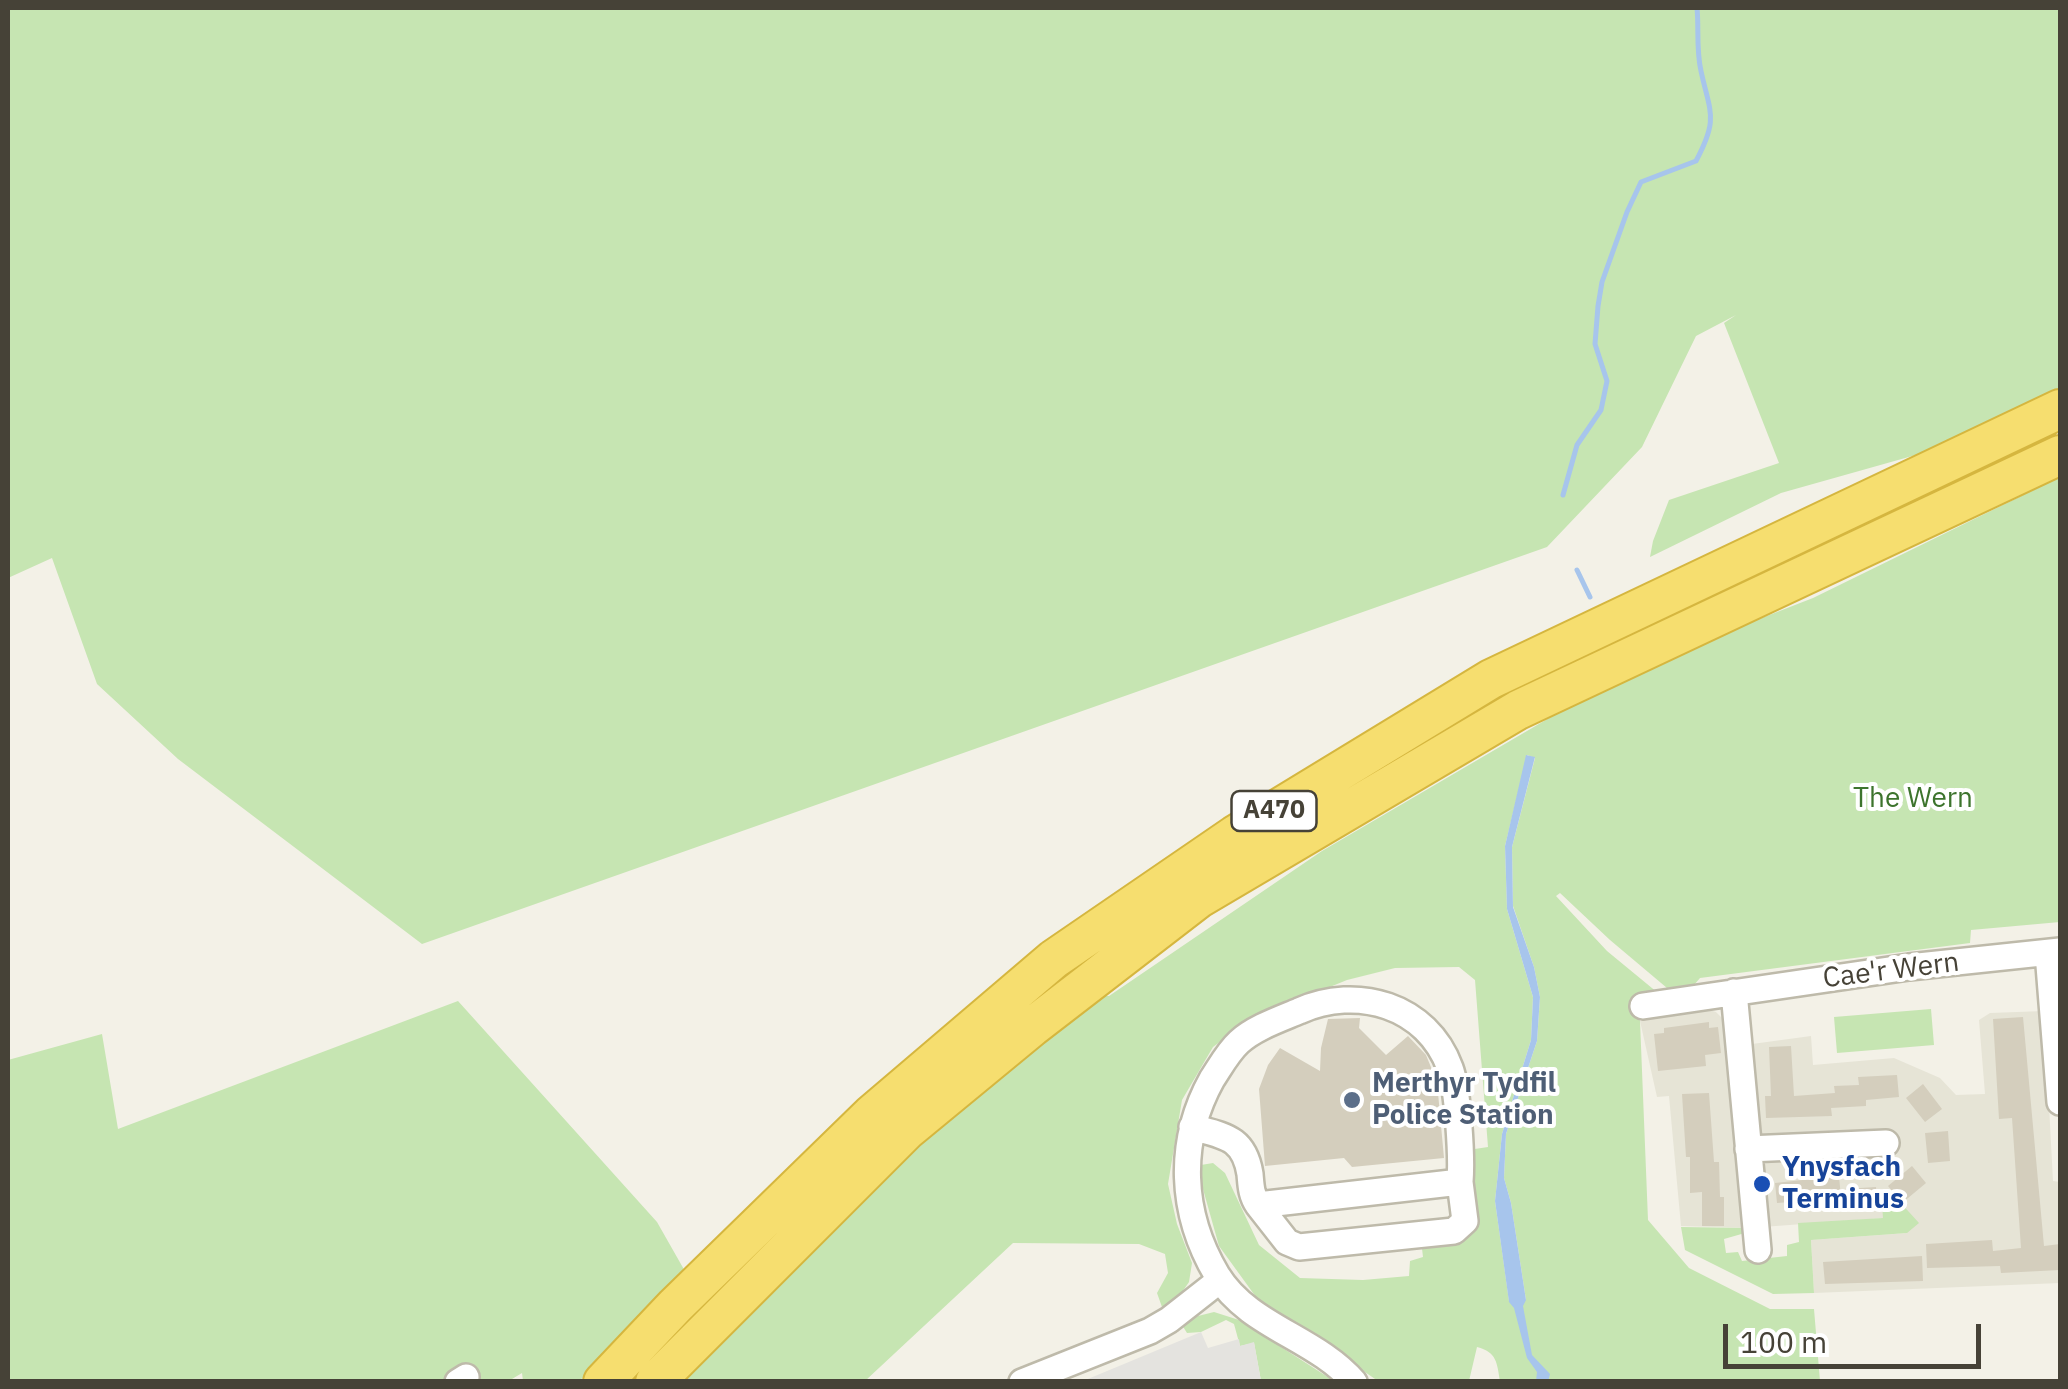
<!DOCTYPE html>
<html>
<head>
<meta charset="utf-8">
<style>
  body { margin:0 }
  #map { position:relative; width:2068px; height:1389px; overflow:hidden; background:#f3f1e7; font-family:"IBM Plex Sans",sans-serif }
  canvas { display:block }
  .frame { position:absolute; inset:0; border:10px solid #464237; pointer-events:none }
  .scale { position:absolute; left:1723px; top:1324px; width:258px; height:45px; box-sizing:border-box; border:5px solid #464237; border-top:0; padding-left:12px; font-size:30px; line-height:35px; white-space:nowrap; color:#464237; -webkit-text-stroke:8px #fff; paint-order:stroke }
</style>
</head>
<body>
<div id="map">
<canvas width="2068" height="1389"></canvas>
<div class="frame"></div>
<div class="scale">100 m</div>
</div>
<script>
const context = document.querySelector('canvas').getContext('2d');
context.lineJoin = 'round';
function fill(path, color) { context.fillStyle = color; context.fill(path, 'evenodd'); }
function stroke(path, color, width, dash) { context.strokeStyle = color; context.lineWidth = width; context.lineCap = dash ? 'butt' : 'round'; context.setLineDash(dash || []); context.stroke(path); }
function drawText(font, color, halo, rows, align = 'center') {
  context.font = font + ' "IBM Plex Sans",sans-serif'; context.lineWidth = 8; context.setLineDash([]); context.textBaseline = 'middle'; context.strokeStyle = halo; context.fillStyle = color; for (const [text, x, y, turn = 0] of rows) {
    context.save(); context.translate(x, y); context.rotate((+turn || 0) * Math.PI / 180); context.textAlign = isNaN(turn) ? turn : align; if (halo) context.strokeText(text, 0, 0); context.fillText(text, 0, 0); context.restore();
  }
}
fill(new Path2D(`
  M1699,1007L1716,1012L1726,1022L1730,1047L1811,1036L1813,1065L1894,1058L1940,1078L1956,1095L1985,1094L1979,1020L1990,1013L2044,1011L2053,1181L2060,1182V1283L1814,1293L1811,1240L1907,1233L1884,1218L1749,1228L1681,1226L1669,1096L1657,1097L1640,1021Z`), '#e6e4d6');
fill(new Path2D(`
  M8,8H2060V393L1930,451L1781,493L1650,557L1653,541L1669,500L1779,463L1724,323L1736,315L1696,336L1642,447L1547,547L422,944L178,759L97,684L52,558L8,578Z
  M2060,477V922L1971,930L1970,943L1700,978L1694,985L1667,988L1610,940L1560,893L1556,896L1607,951L1658,993L1635,999L1640,1021L1648,1220L1689,1268L1770,1309H1814L1820,1381H1500C1497,1363 1497,1352 1477,1347L1469,1381H1378L1256,1297L1219,1246L1201,1182V1165L1213,1163L1225,1173L1259,1245L1300,1278L1363,1280L1409,1276L1410,1261L1423,1257L1421,1240L1461,1236L1468,1150L1488,1147L1475,980L1459,967L1395,968L1347,980L1249,1020L1213,1047L1182,1100L1168,1184L1177,1224L1192,1263L1189,1282L1178,1298L1162,1307L1157,1293L1168,1273L1165,1254L1139,1244L1013,1243L865,1381L674,1382L952,1113L1096,995L1109,996L1322,851L1568,707L1700,642L1813,598ZM1527,755L1535,758L1512,847L1513,906L1534,967L1540,997L1537,1041L1506,1134L1504,1178L1511,1203L1526,1300L1509,1301L1495,1201L1502,1134L1531,1040L1533,997L1507,909L1505,846Z
  M458,1001L657,1222L686,1273L637,1329L579,1381H523L522,1373L507,1382H8V1060L102,1034L118,1129Z
  M1931,1009L1934,1045L1837,1053L1834,1017Z
  M1881,1190H1889L1919,1223L1907,1233L1811,1240L1814,1293L1773,1294L1685,1250L1681,1227L1749,1228L1745,1233L1724,1239L1726,1253L1738,1252L1742,1261L1787,1256V1245L1799,1242L1798,1223L1883,1218Z
  M1214,1312L1239,1320L1334,1381H1261L1254,1343L1240,1346L1234,1324L1226,1320L1201,1332L1187,1333L1182,1325L1190,1318Z`), '#c6e5b2');
fill(new Path2D(`
  M1201,1332L1208,1348L1239,1339L1240,1346L1254,1342L1261,1381H1083Z`), '#e4e3df');
fill(new Path2D(`
  M1526,755L1535,757L1512,847L1513,907L1534,967L1540,997L1537,1041L1506,1134L1504,1178L1511,1203L1526,1300L1523,1306L1532,1355L1550,1374L1548,1382L1536,1381L1537,1372L1527,1358L1514,1308L1509,1302L1495,1201L1502,1134L1531,1040L1533,997L1507,909L1505,846Z`), '#a7c5ec');
stroke(new Path2D(`
  M1563,495L1577,445L1601,410L1607,381L1595,344L1598,306L1602,282L1627,212L1641,182L1696,161C1719,118 1710,113 1701,71C1696,50 1699,28 1697,8
  M1577,570L1590,597`), '#a7c5ec', 5);
fill(new Path2D(`
  M2023,1017L2044,1246L2060,1244V1270L2001,1273L2000,1266L1927,1268L1926,1244L1992,1240L1993,1251L2021,1248L2012,1118L1999,1119L1993,1019Z
  M1360,1018L1359,1028L1386,1055L1408,1036L1426,1055L1437,1082L1444,1158L1352,1167L1344,1158L1265,1166L1259,1089L1268,1065L1280,1048L1320,1071L1321,1048L1328,1019Z
  M1709,1022V1028L1718,1027L1721,1053L1705,1055L1706,1066L1658,1071L1654,1034L1664,1033V1028Z
  M1791,1046L1794,1096L1835,1093L1834,1086L1859,1085L1858,1077L1897,1075L1899,1097L1866,1100V1106L1831,1108L1832,1116L1766,1118L1765,1096H1771L1769,1047Z
  M1923,1084L1942,1109L1925,1122L1906,1098Z
  M1709,1093L1714,1162H1719L1720,1197H1724V1226H1702V1192L1690,1193V1157H1686L1682,1094Z
  M1948,1131L1950,1161L1928,1163L1925,1133Z
  M1912,1166L1926,1183L1902,1203L1888,1186Z
  M1839,1176L1841,1198L1777,1203L1775,1183Z
  M1876,1187L1877,1210L1846,1212L1844,1189Z
  M1922,1256L1923,1281L1825,1284L1823,1262Z`), '#d4cebd');
const minor = new Path2D(`
  M2048,953L2060,1102
  M1734,992L1758,1250
  M1643,1006L1909,967L2060,951
  M1192,1127C1224,1136 1244,1137 1250,1174C1251,1185 1251,1195 1258,1205L1460,1182L1465,1221L1454,1231L1299,1247L1287,1242L1258,1205
  M1748,1149L1886,1143
  M458,1382L466,1377
  M1022,1382L1150,1331L1169,1320L1220,1280
  M1354,1382C1315,1337 1249,1327 1217,1275C1180,1213 1177,1142 1212,1079C1220,1067 1228,1052 1239,1042C1254,1028 1280,1019 1299,1011C1357,985 1427,1005 1450,1068C1458,1089 1462,1158 1460,1182`);
const highway = new Path2D(`
  M603,1382L675,1306L871,1115L1054,959L1235,835L1491,679L2060,409
  M655,1382L907,1130L1032,1027L1198,899L1518,710L2060,455`);
stroke(minor, '#bebaaa', 30);
stroke(highway, '#d5b63f', 42);
stroke(minor, '#fff', 25);
stroke(highway, '#f6de6f', 38);
for (const [x, y, r, color] of [
  [1352,1100,10,"#5c6f8a"],
  [1762,1184,10,"#1a4fb4"]
]) { const dot = new Path2D(); dot.arc(x, y, r, 0, 2 * Math.PI); context.fillStyle = color; context.fill(dot); stroke(dot, '#fff', 4); }
for (const [x, y, w] of [
  [1274,811,85]
]) { const box = new Path2D(); box.roundRect(x - w / 2, y - 20, w, 40, 8); context.fillStyle = '#fff'; context.fill(box); stroke(box, '#464237', 2.5); }
drawText('bold 25px', '#464237', null, [
  ["A470",1274,811]
]);
drawText('28px', '#3d742d', '#fff', [
  ["The Wern",1913,799]
]);
drawText('28px', '#464237', '#fff', [
  ["Cae'r Wern",1891,971,-7]
]);
drawText('bold 28px', '#4e5e75', '#fff', [
  ["Merthyr Tydfil",1372,1084],
  ["Police Station",1372,1116]
], 'left');
drawText('bold 28px', '#164399', '#fff', [
  ["Ynysfach",1782,1168],
  ["Terminus",1782,1200]
], 'left');
</script>
</body>
</html>
